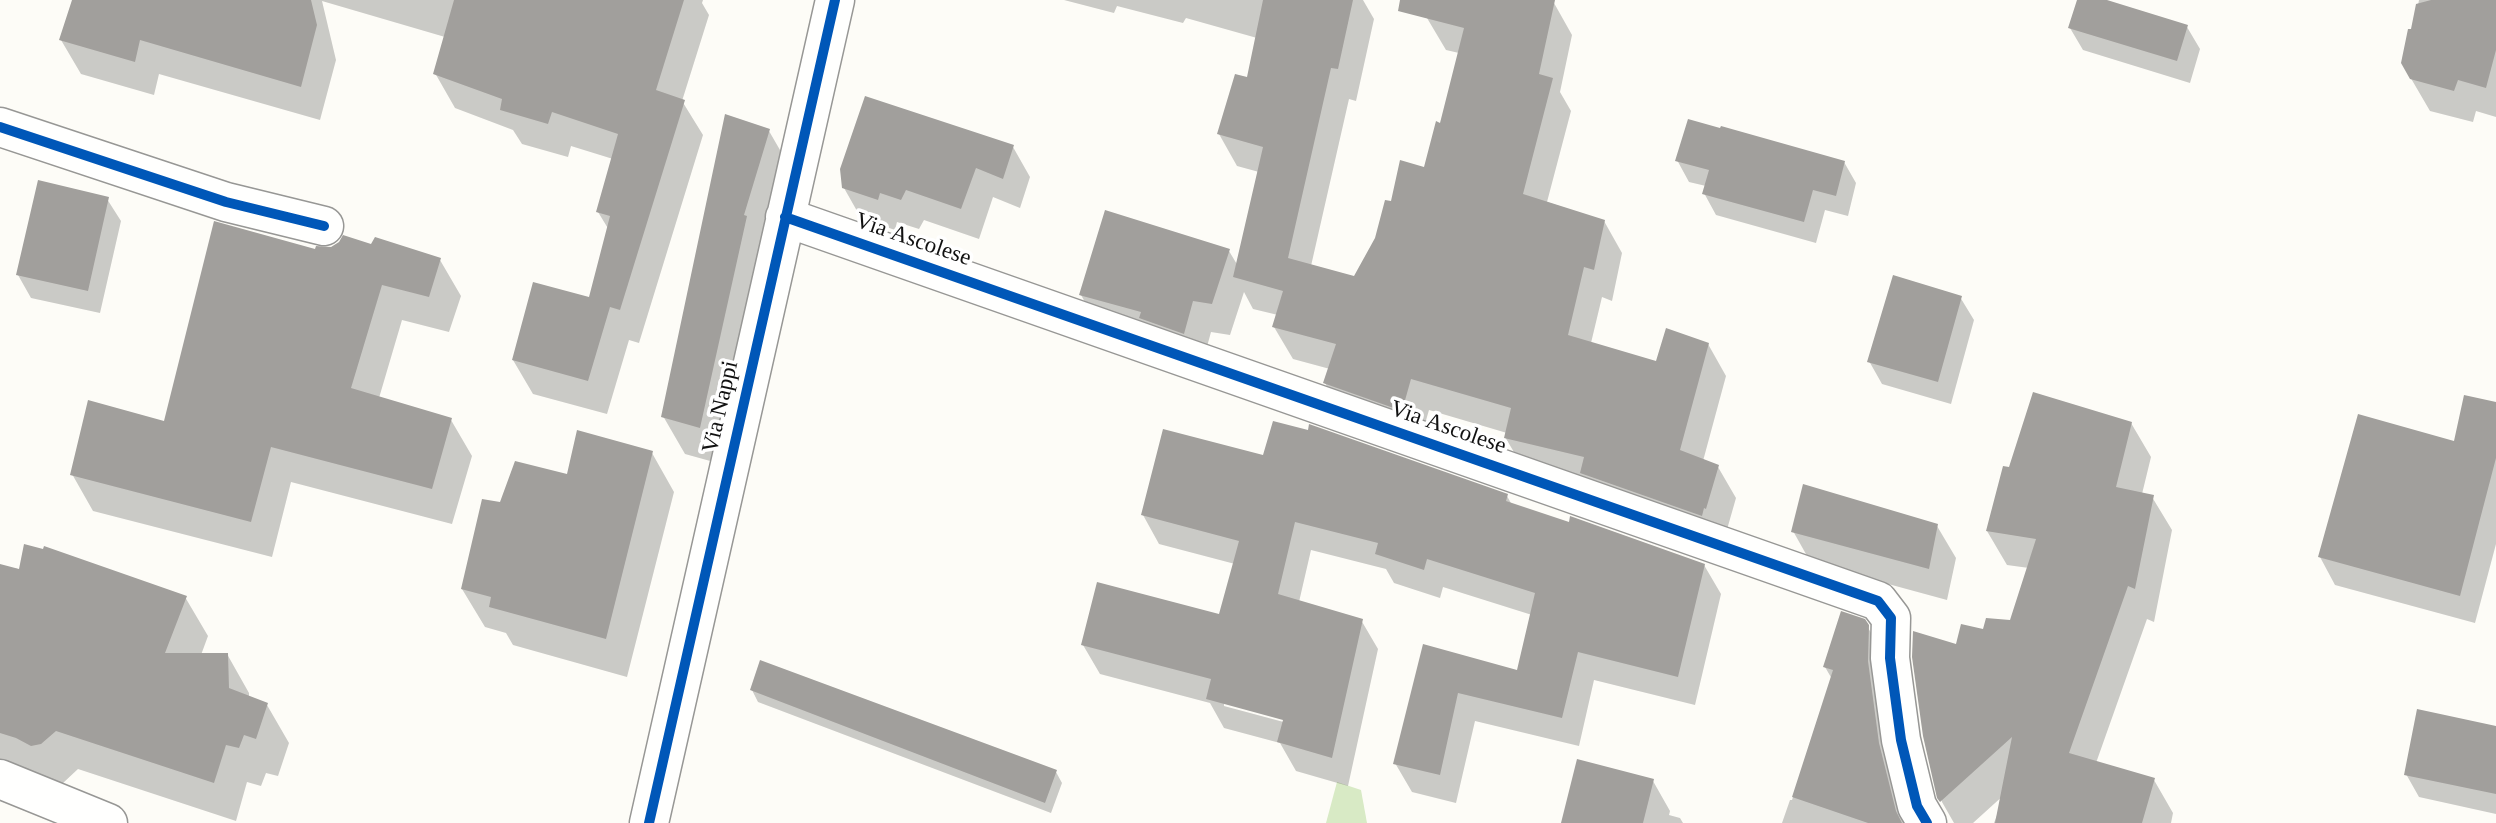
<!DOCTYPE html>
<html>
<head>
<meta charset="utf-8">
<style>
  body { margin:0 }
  canvas { display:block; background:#fdfcf7 }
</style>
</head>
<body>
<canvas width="2496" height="823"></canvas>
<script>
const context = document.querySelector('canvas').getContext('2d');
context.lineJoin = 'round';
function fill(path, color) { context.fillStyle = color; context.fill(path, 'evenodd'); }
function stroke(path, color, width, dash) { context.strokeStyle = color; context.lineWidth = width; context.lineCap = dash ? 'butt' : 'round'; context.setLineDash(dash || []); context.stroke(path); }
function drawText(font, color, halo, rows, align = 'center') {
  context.font = font + ' "Times New Roman",serif'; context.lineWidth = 7; context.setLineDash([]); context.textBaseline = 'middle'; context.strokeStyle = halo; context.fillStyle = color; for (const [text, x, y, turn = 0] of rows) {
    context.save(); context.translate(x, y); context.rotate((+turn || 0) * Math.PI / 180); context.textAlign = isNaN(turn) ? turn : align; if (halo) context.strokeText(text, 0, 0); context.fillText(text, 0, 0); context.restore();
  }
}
fill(new Path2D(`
  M1337,782L1361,790L1367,823H1326Z`), '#d8eac5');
fill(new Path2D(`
  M74,0H703L702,3L709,15L682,101L703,135L639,343L629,340L607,414L533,394L513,360L590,300L609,230L598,212L613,159L571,146L568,157L522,144L513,130L455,108L435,73L445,37L322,1L336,60L320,120L159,74L154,95L81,74L61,40Z
  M1064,0H1363L1374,19L1356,101L1349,99L1311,266L1355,278L1377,239L1392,203L1425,169L1442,126L1459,53L1446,50L1427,18L1432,0H1541L1554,3L1572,35L1560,92L1571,111L1547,202L1604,221L1622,253L1612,301L1602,297L1591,343L1657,364L1708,344L1726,376L1703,461L1718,467L1736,498L1724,540L1524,469L1505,437L1507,433L1429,410L1420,441L1343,415L1325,383L1330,369L1293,359L1274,327L1278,315L1253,309L1244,292L1230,335L1211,332L1202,365L1099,327L1081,295L1229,251L1238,266L1259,172L1237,166L1219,134L1248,79L1257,38L1186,18L1183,23L1117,6L1114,13Z
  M2078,0H2101L2187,27L2200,49L2190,83L2083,50L2070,28Z
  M2419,0H2496V117L2476,111L2473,122L2430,111L2402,63L2413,31Z
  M769,131L791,169L721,464L685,454L663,416Z
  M1013,147L1030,177L1020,208L993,197L979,239L924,220L919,229L897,222L895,230L861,218L844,188Z
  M1677,160L1844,162L1856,183L1848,216L1825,210L1816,243L1716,215L1704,193L1706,186L1689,182Z
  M107,199L121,221L100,313L31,298L18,275Z
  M372,246L440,260L461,296L449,332L402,320L379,398L451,420L472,456L452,524L291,482L272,557L93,511L72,474L165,423L316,251Z
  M1960,297L1974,320L1951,404L1882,384L1869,361Z
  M2496,404V544L2475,623L2335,585L2320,557L2456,444Z
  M2131,423L2151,457L2142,494L2152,497L2172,530L2154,622L2147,619L2096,763L2154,780L2173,813L2171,823H1994L2005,794L1973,823H1954L1942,802L1924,736L1984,632L2012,622L2029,568L2007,565L1987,531L2010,469Z
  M652,453L674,492L627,677L513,645L506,633L485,627L462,589L501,504L569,476Z
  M1265,457L1507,496L1512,505L1704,565L1721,594L1695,705L1594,680L1579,746L1475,721L1456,803L1412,792L1395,763L1424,646L1519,672L1532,615L1443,587L1440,598L1394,583L1386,569L1311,550L1299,602L1361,620L1378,649L1348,786L1296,771L1280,743L1224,728L1210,703L1100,674L1083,645L1220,616L1235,564L1159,544L1143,515ZM1224,702L1292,720L1291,724L1224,706Z
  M1937,526L1956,558L1947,600L1811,563L1793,531Z
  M0,566L185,597L208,636L201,655L227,654L249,693V698L267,705L289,743L278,776L266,773L261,786L247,782L236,821L78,769L63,783L55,784L0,765Z
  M1867,626L1884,655L1907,823H1782L1790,800H1792L1832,679L1825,667Z
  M752,690L1056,772L1062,783L1051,813L758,702Z
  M2496,728V814L2419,797L2406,774Z
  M1653,781L1670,811L1669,815L1680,818L1683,823H1563Z`), '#0003');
fill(new Path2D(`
  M72,0H311L317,25L301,87L140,40L135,62L59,40Z
  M454,0H684L656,90L685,100L620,310L610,307L588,381L512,360L533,282L589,297L610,216L596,212L618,134L552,112L548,124L500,110L502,99L433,74Z
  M1263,0H1353L1338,69L1331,68L1288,258L1354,276L1375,238L1385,200L1391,201L1400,160L1424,167L1436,121L1440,123L1464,28L1398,11L1400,0H1555L1539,74L1553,78L1523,194L1605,220L1594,270L1584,267L1568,335L1656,361L1666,328L1709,343L1680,450L1719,465L1706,509L1704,508L1702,516L1580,473L1584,457L1504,438L1511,408L1411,379L1402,411L1323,383L1336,344L1272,327L1283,291L1233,277L1263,147L1217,134L1235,74L1247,77Z
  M2077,0H2107L2188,25L2177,61L2068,28Z
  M2431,0H2496V50L2486,88L2458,80L2454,91L2410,79L2401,63L2408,29H2411L2416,4Z
  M865,96L1014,145L1003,179L976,168L961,209L906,190L901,200L880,193L878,200L842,188L840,169Z
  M725,114L770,129L744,215L747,216L700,428L661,417Z
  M1688,119L1720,128L1721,126L1845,161L1836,196L1813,190L1804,222L1702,194L1709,170L1675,161Z
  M38,180L109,197L88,291L16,275Z
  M1105,210L1230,249L1212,304L1193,301L1184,334L1139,318L1141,312L1079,295Z
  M214,221L315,249L316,246L331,247L339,242L343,235L371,244L375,237L441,258L429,297L382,285L351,388L452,418L432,489L271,447L251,522L70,475L88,400L164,421Z
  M1893,275L1962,296L1938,382L1867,362Z
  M2033,392L2132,422L2116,487L2154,495L2135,589L2128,586L2069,753L2155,778L2142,823H1995L2012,737L1940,802L1937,798L1923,736L1912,657L1913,631L1956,644L1961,624L1983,629L1986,618L2010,620L2036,539L1986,531L2003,466L2009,467Z
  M2464,395L2496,402V458L2460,596L2318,557L2358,414L2454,441Z
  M1273,421L1308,430L1309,424L1508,494L1506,501L1569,522L1570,516L1705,564L1678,677L1578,652L1562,718L1458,693L1440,775L1393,764L1423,644L1517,670L1535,593L1427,559L1424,570L1375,554L1378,543L1295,522L1278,594L1363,619L1332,758L1277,742L1283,720L1206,699L1211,679L1081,645L1097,582L1219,614L1239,541L1141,515L1163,429L1263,455Z
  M577,430L653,451L606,639L489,607L491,597L461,589L482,499L500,502L515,461L567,474Z
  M1803,484L1938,524L1929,569L1791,532Z
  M24,544L43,549L44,546L187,596L165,653H228L229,688L268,703L256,739L244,735L239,748L226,745L214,783L56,731L41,744L31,746L16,738L0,733V564L19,569Z
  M1841,611L1865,619L1869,625L1868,661L1879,743L1896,811L1902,823H1868L1792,797L1833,670L1823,667Z
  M760,660L1057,770L1045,803L750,690Z
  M2417,709L2496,726V794L2404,775Z
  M1577,759L1654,779L1643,823H1561Z`), '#a19f9c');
const minor = new Path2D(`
  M0,127L226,202L324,226
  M785,217L1878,601L1891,618L1890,658L1901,740L1917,806L1927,823
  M0,779L108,823
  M649,823L835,0`);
stroke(minor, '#979795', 41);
stroke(minor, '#fffffe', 38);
stroke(new Path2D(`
  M0,127L226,202L324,226
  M785,217L1878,601L1891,618L1890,658L1901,740L1917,806L1927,823
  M649,823L835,0`), '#0057b8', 10);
drawText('23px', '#111', '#fff', [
  ["Via Ascolese",913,240,19],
  ["Via Nappi",721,407,-77],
  ["Via Ascolese",1448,428,19]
]);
</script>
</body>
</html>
